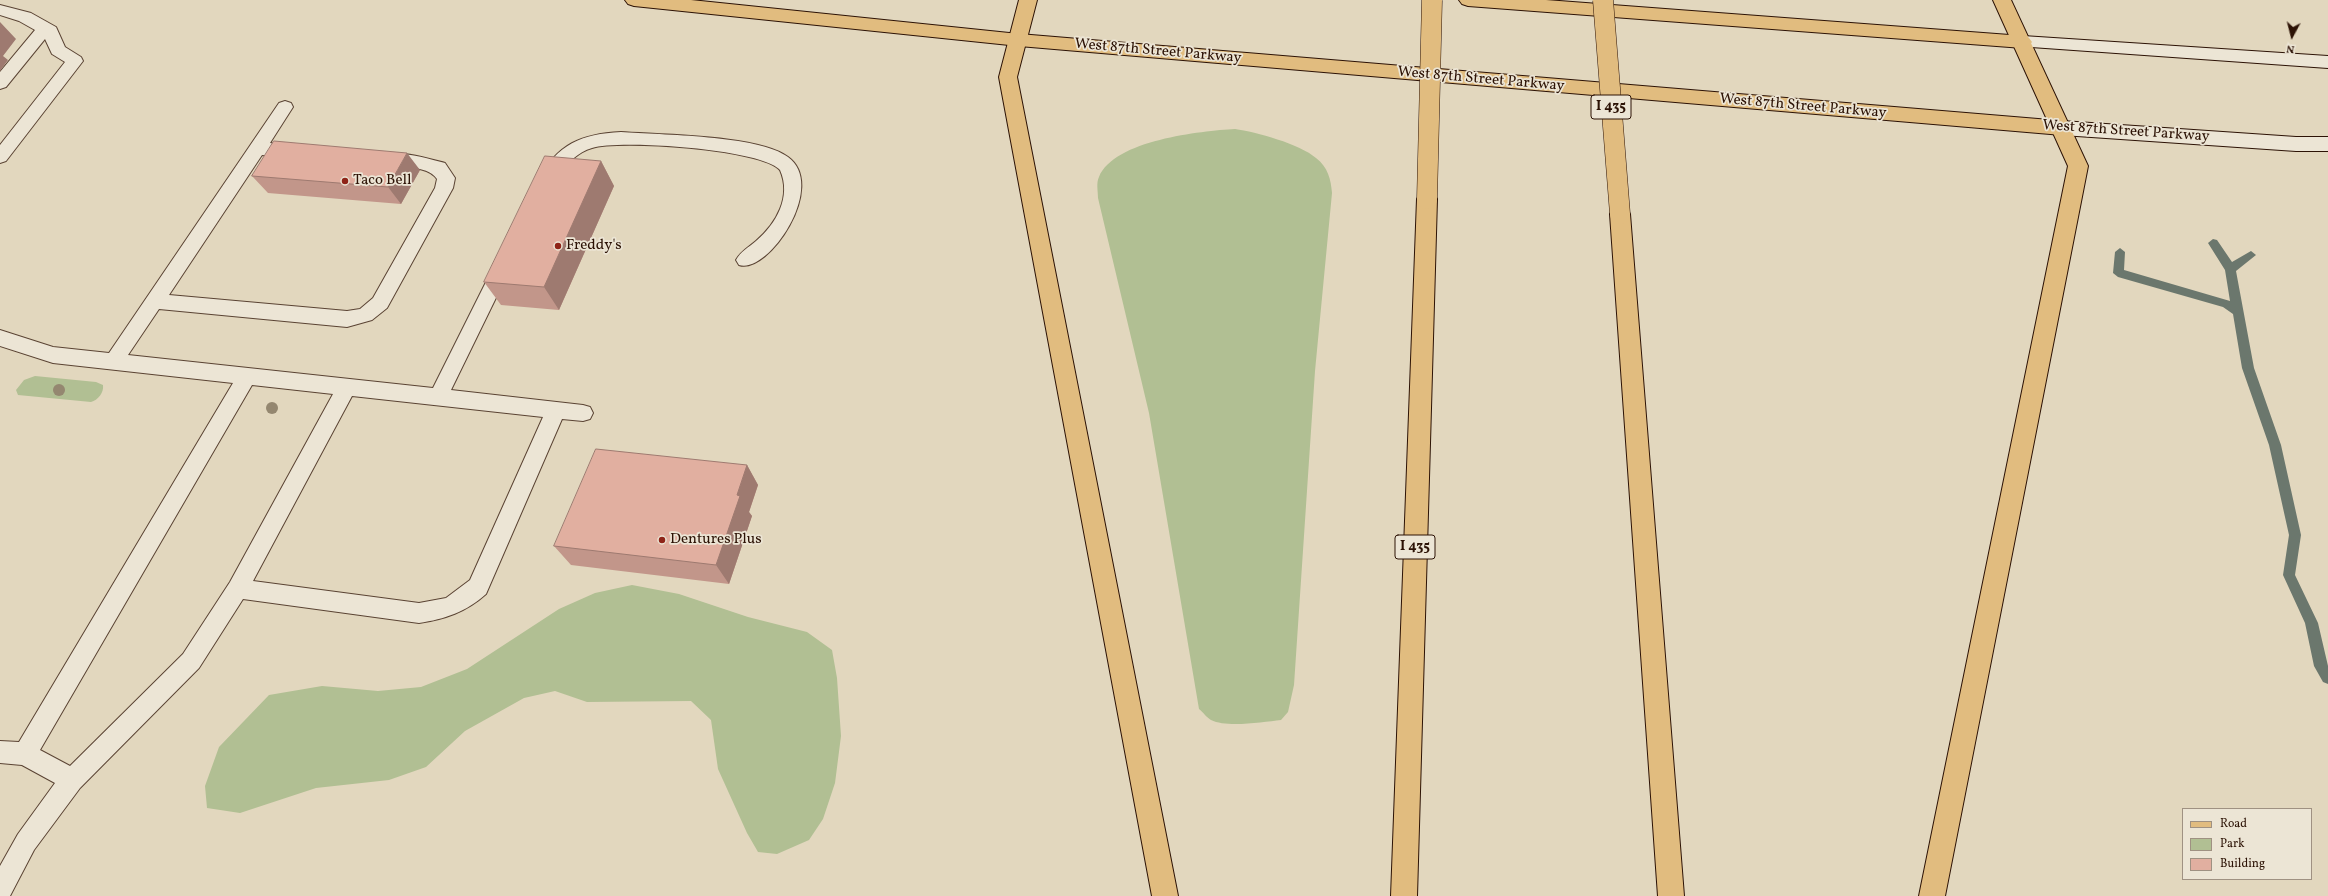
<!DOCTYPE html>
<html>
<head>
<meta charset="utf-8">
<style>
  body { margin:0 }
  #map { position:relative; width:2328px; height:896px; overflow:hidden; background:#e2d7be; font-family:Vollkorn,serif }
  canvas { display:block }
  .legend { position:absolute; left:2182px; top:808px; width:130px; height:72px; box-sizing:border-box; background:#ece5d5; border:1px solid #9f9182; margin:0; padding:5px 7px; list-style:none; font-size:12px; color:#2c1205 }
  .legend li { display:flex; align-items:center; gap:8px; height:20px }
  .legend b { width:20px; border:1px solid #9f9182 }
  .north { position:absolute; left:2272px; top:16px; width:40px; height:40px; -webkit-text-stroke:3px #ece5d5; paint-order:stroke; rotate:187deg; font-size:11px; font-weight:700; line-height:16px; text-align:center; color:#2c1205 }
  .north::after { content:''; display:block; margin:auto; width:14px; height:18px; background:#2c1205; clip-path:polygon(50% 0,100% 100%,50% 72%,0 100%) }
</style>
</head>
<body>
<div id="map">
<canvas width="2328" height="896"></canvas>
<ul class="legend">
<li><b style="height:5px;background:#e1bc7f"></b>Road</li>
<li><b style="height:11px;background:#b1bf93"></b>Park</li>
<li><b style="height:11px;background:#e1afa0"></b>Building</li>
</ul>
<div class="north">N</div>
</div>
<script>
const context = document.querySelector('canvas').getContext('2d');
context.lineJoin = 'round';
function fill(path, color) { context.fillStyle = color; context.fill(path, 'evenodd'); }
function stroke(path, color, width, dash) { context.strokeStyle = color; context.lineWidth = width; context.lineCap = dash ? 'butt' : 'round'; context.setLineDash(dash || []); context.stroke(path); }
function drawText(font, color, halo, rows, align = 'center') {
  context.font = font + ' Vollkorn,serif'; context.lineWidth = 3.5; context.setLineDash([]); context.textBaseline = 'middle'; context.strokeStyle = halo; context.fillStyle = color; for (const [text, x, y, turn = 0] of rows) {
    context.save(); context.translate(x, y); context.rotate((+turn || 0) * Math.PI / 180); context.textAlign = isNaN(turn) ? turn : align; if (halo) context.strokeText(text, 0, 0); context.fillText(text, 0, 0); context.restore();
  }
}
fill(new Path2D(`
  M1235,129C1256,132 1300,144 1316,158C1328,167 1331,180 1332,193L1315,371L1294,685L1288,712L1281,720C1263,722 1227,728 1211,720C1207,718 1203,712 1199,709L1149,413L1098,198C1098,191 1096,183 1099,177C1114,140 1201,131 1235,129Z
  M35,376L96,382L103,385C104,393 98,400 91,402L18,395L16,390L24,380Z
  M632,585L679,594L748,617L807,632L832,650L837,678L841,736L835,783L823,819L809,840L777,854L758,852L747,833L718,769L711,720L691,701L587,702L555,691L524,698L465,731L426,767L389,780L316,788L240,813L207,808L205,786L219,747L269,695L322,686L378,691L421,687L467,669L559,609L595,593Z`), '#b1bf93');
fill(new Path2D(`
  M2213,239L2217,240L2232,262L2251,251L2256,255L2236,271L2254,368L2281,445L2301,535L2295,575L2318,623L2328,666V684L2323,682L2314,666L2305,623L2283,575L2289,535L2269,445L2242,368L2233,314L2223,307L2118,277L2113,273L2115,252L2120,248L2125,252L2124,270L2230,301L2225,270L2208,243Z`), '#6b776d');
const lane = new Path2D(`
  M0,5L31,13L56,27L65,47L81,57L83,61L6,161L0,163V145L65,62L52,54L45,39L6,87L0,89V72L35,30L19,21L0,15Z
  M285,101L291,103L293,107L270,143L301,148L304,152L301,156L295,158L262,155L169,295L347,311L360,309L373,298L435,188L437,179C426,163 398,170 381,165L378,160L381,155C400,150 426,158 445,163L455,178L453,188L387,308L372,320L347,327L159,309L128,355L433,388L496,262L502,260L508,262L511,267L451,390L583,405L590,407L593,413L590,419L583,421L562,419L486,594C466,612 445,619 419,623L243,599L199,668L80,788L34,850L10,896H0V866L18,834L55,783L22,765L0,763V741L19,742L233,383L53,363L0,346V330L53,347L109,353L279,103ZM252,385L333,394L230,582L183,654L70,766L40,750ZM352,396L543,417L470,580L446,598L419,603L253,581Z
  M621,132C660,135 759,135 788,157C828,186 768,275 739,265L736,260C740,252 749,247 756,241C776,224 792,197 780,170C763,149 618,139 592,148C578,152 567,163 559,175C557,178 555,183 553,185C549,187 545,186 541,185L538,180C558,144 581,134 621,132Z`);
const secondary = new Path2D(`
  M2023,36L2328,56V68L2017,46L2014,42L2017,38Z
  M2062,121L2296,137H2328V151H2296L2062,135L2055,133L2053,128L2055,123Z`);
const primary = new Path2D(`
  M625,0H691L1019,34L2062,121L2069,123L2071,128L2069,133L2062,135L1019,46L634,6L628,4Z
  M1459,0H1546L2023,36L2029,38L2032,42L2029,46L2023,48L1468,6L1462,4Z`);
const highway = new Path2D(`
  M1019,0H1037L1017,77L1178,896H1152L999,77Z
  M1993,0H2011L2088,166L1945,896H1919L2068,166Z
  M1427,192L1434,194L1437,199L1417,896H1391L1417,199L1420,194Z
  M1620,207L1627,209L1630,214L1684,896H1658L1610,214L1613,209Z`);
stroke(lane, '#5a4333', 2);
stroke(secondary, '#2c1205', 2);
stroke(primary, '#2c1205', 2);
stroke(highway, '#2c1205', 2);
fill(lane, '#ece5d5');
fill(secondary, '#ece5d5');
fill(primary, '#e1bc7f');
fill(highway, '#e1bc7f');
const highwayBridge = new Path2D(`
  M1603,0L1620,214
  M1427,199L1432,0`);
stroke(highwayBridge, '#2c1205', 21, []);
stroke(highwayBridge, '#e1bc7f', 20);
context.fillStyle = '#948770';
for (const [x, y] of [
  [59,390],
  [272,408]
]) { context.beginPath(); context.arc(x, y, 6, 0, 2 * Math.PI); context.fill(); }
fill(new Path2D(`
  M601,161L614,186L559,310L501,305L484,282Z
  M420,170L401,204L268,193L252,176Z
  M747,465L758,485L749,512L752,516L729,584L571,565L554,546Z`), '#c2968a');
fill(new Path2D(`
  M0,22L16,39L3,56L8,60L0,71Z
  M407,153L420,170L401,204L388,187Z
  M601,161L614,186L559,310L544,287Z
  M747,465L758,485L749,512L752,516L729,584L716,565L737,495Z`), '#9e7a70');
const building = new Path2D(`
  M274,141L407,153L388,187L252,176Z
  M545,156L601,161L544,287L484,282Z
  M596,449L747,465L737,495L740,496L716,565L554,546Z`);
fill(building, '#e1afa0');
stroke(building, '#9e7a70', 1);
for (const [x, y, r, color] of [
  [345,181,4,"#8f2418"],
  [558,246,4,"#8f2418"],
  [662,540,4,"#8f2418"]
]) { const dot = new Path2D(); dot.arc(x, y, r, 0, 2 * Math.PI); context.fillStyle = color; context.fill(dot); stroke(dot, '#ece5d5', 1.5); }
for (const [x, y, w] of [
  [1611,107,40],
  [1415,547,40]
]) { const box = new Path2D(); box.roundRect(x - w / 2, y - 12, w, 24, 3); context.fillStyle = '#ece5d5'; context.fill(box); stroke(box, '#2c1205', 1); }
drawText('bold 14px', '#2c1205', null, [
  ["I 435",1611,107],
  ["I 435",1415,547]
]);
drawText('15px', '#2c1205', '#ece5d5', [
  ["West 87th Street Parkway",1158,52,5],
  ["West 87th Street Parkway",1481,80,5],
  ["West 87th Street Parkway",1803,107,5],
  ["West 87th Street Parkway",2126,132,4]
]);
drawText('15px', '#2c1205', '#ece5d5', [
  ["Taco Bell",353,181],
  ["Freddy's",566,246],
  ["Dentures Plus",670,540]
], 'left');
</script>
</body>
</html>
